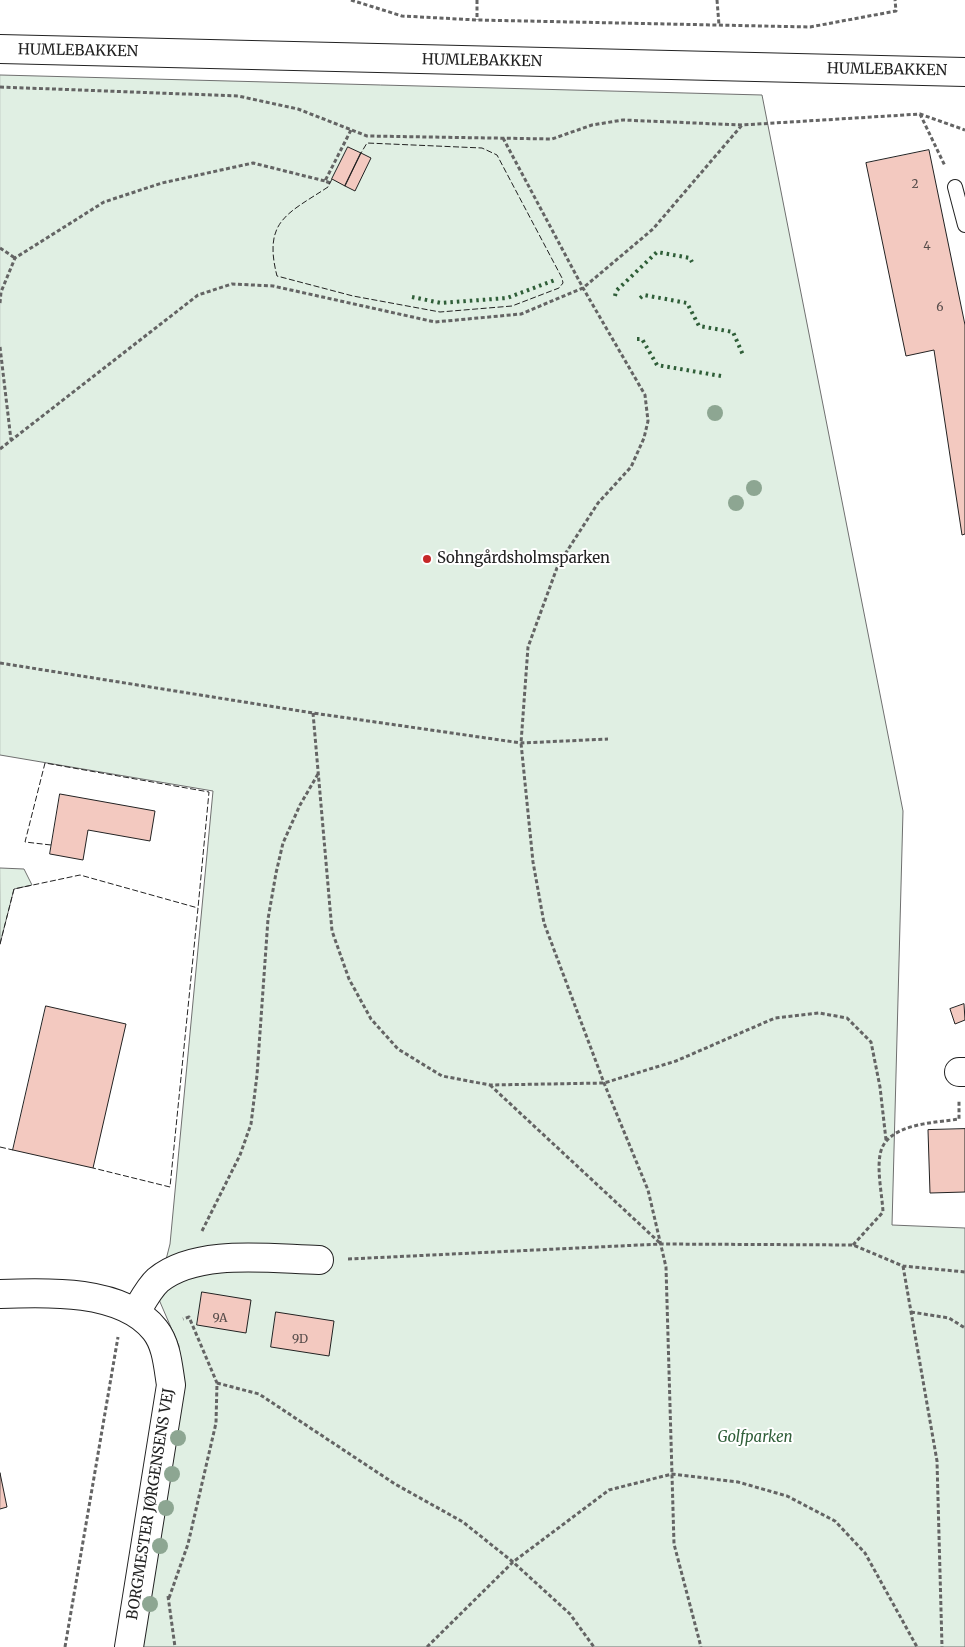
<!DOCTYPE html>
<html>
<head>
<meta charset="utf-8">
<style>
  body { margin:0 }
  canvas { display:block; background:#fff }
</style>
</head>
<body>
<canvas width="965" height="1647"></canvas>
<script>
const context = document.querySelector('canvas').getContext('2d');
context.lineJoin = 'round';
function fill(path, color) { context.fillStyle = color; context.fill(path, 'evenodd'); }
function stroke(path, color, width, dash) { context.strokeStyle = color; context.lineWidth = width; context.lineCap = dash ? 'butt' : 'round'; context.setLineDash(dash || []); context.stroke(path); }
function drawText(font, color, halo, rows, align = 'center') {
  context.font = font + ' Merriweather,serif'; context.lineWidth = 4; context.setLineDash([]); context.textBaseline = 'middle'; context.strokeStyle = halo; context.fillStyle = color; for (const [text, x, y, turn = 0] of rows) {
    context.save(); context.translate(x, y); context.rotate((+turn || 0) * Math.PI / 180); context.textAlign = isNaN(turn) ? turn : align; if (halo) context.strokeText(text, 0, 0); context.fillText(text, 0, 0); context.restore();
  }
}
const green = new Path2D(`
  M0,75L762,95L903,811L892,1225L965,1228V1647H131L178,1390L179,1346L157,1295L170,1244L213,791L0,755Z
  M0,868L24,869L32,885L14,889L0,944Z`);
fill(green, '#e0efe3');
stroke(green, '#6f6f6f', 1);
const building = new Path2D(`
  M348,147L361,153L345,186L332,179Z
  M929,150L965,325V534L962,535L934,350L906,356L866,163Z
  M361,153L371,158L355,191L345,186Z
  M60,794L155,811L150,841L88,830L83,860L50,854Z
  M964,1004L965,1020L955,1024L950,1009Z
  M46,1006L126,1024L93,1168L13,1150Z
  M965,1129V1192L930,1193L928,1130Z
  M202,1292L251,1300L246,1333L197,1325Z
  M276,1312L334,1321L329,1356L271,1347Z
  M0,1473L7,1507L0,1509Z`);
fill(building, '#f3c9c0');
stroke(building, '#222', 1);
const lane = new Path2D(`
  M955,187L965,225`);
const street = new Path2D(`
  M959,1072H965
  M0,1294C46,1292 123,1289 155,1330C167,1345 168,1367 171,1385L129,1647
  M136,1312C142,1302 149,1288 158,1280C197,1248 271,1259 319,1260`);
const secondary = new Path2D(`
  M0,49L965,72`);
stroke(lane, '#222', 16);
stroke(street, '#222', 30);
stroke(secondary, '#222', 30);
stroke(new Path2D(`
  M351,0L402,16L477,20L810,27L896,11L895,0
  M477,0V20
  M717,0L719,25
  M0,87L238,96L298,109L367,136L552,139L592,125L623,120L742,125L920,114L965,130
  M920,114L945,166
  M503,138L583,288L645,395L648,421L644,438L631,467L598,503L558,565L528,647L521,743L533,862L544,923L604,1083L648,1190L666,1267L674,1544L701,1647
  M330,183L325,181L351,130
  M0,248L15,258
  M0,303L1,292L15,258L104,202L162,183L253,163L325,181
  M0,347L11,440
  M0,449L198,295L232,284L273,286L435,322L521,314L583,288L653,229L742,125
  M0,663L313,713L521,743L608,739
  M313,713L332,931L349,979L371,1019L398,1049L442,1076L490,1085L604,1083L676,1061L775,1018L819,1013L847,1018L871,1042L880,1087L886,1140
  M490,1085L661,1244
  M202,1231L240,1155L251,1124L257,1075L268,919L276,873L283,843L300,805L318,774
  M853,1245L883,1212C882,1194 877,1172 880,1155C885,1123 935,1123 959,1119V1100
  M348,1259L661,1244L853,1245L903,1266L965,1272
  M903,1266L937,1461L942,1647
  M911,1312L949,1318L965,1328
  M217,1383L259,1394L395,1484L463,1522L513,1562L570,1614L594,1647
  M168,1596L175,1647
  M169,1598L188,1544L216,1423L217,1383L189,1317L183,1319
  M65,1647L118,1337
  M427,1647L513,1562L609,1490L672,1474L738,1482L787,1496L835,1521L865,1553L917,1647`), '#646464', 3, [4, 2.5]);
stroke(lane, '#fff', 14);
stroke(street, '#fff', 28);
stroke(secondary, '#fff', 28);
stroke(new Path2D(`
  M615,296L616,291L657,252L690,258L692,262
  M412,297L441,303L507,298L555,280
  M640,298L644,295L687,303L699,326L733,332L743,355
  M637,339H642L657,365L721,376`), '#2f5e38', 4, [2.5, 4]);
stroke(new Path2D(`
  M332,179L328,187C287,214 263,221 277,276L353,296L440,312L512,306L559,288L563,283L562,278L497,155L482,148L367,143L361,153
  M51,845L25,842L45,763L209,792L198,908
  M0,944L14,889L80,875L198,908L170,1187L93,1168
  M0,1147L13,1150`), '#222', 1, [6, 2.5]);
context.fillStyle = '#8da692';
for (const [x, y] of [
  [715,413],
  [754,488],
  [736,503],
  [178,1438],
  [172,1474],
  [166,1508],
  [160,1546],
  [150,1604]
]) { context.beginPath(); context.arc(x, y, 8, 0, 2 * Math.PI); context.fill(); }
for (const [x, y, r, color] of [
  [427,559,5,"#c62828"]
]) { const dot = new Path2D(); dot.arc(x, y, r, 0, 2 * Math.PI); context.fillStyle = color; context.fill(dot); stroke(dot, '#fff', 2); }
drawText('12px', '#564c4a', null, [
  ["2",915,185],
  ["4",927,247],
  ["6",940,308],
  ["9A",220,1319],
  ["9D",300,1340]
]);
drawText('15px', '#222', '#fff', [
  ["HUMLEBAKKEN",78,51,1],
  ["HUMLEBAKKEN",482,61,1],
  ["HUMLEBAKKEN",887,70,1],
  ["BORGMESTER JØRGENSENS VEJ",151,1504,-81]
]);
drawText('15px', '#222', '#fff', [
  ["Sohngårdsholmsparken",437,559]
], 'left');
drawText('italic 15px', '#2f5e38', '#fff', [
  ["Golfparken",755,1438]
]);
</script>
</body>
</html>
